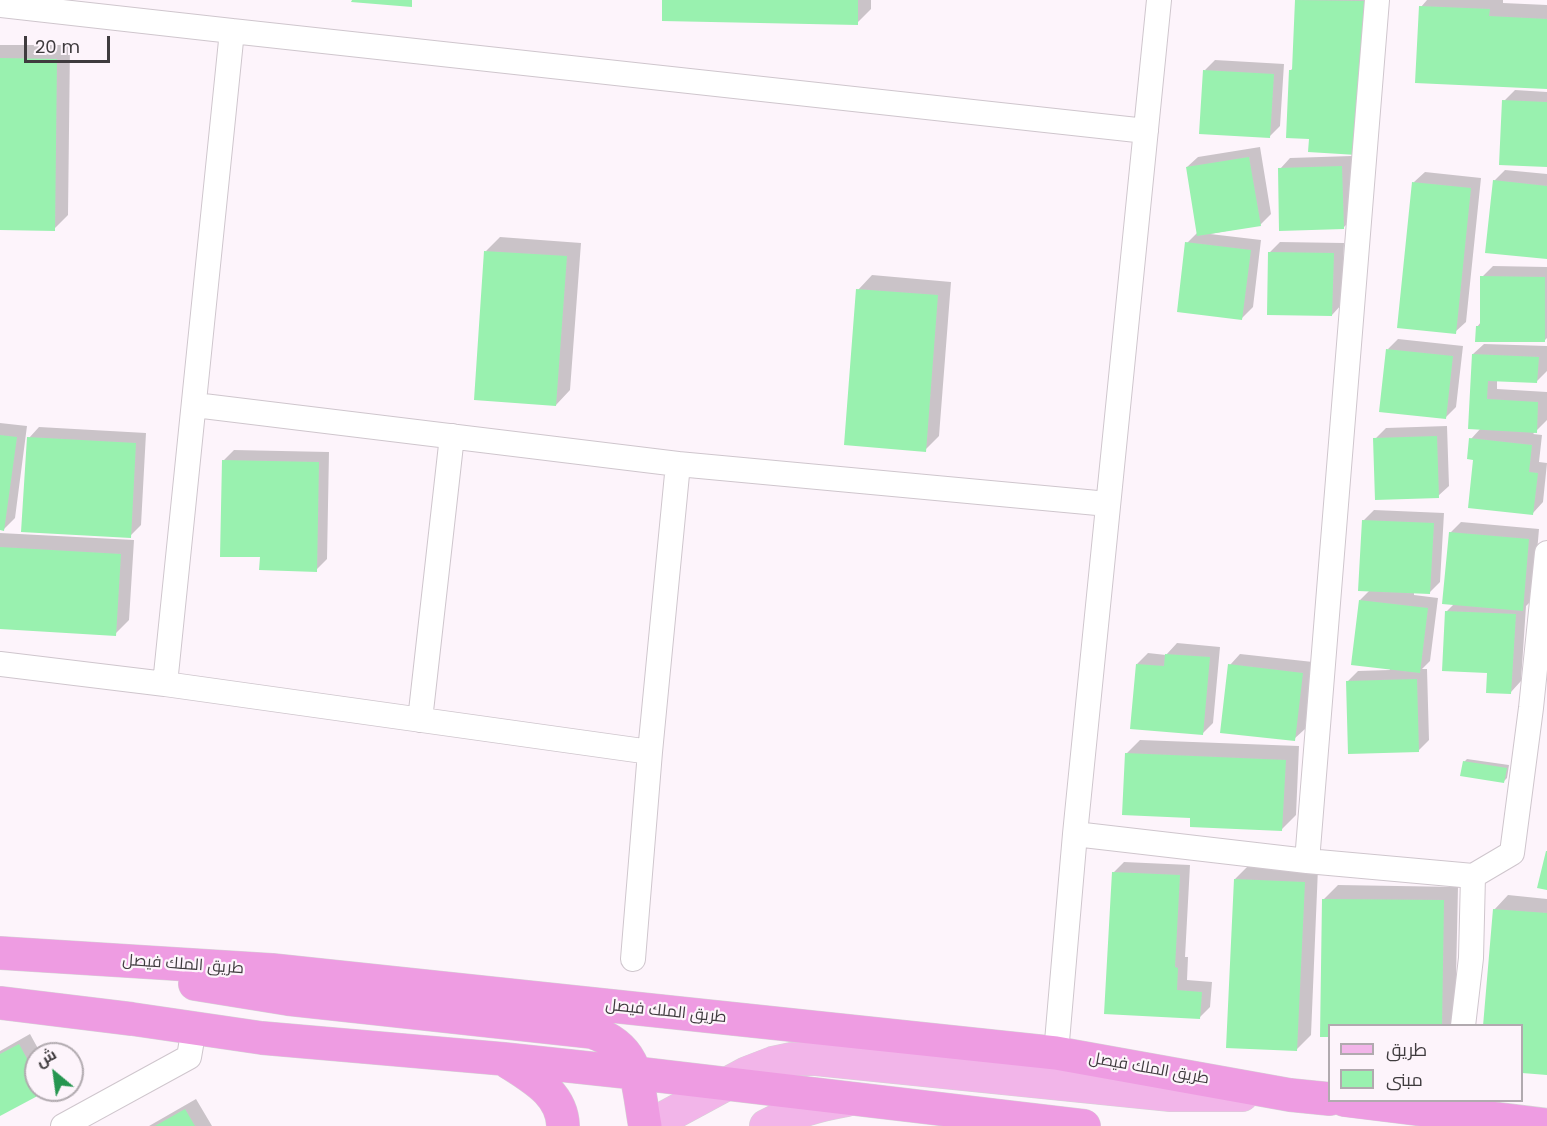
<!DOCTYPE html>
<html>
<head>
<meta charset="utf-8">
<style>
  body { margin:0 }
  #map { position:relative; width:1547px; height:1126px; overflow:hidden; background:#fdf4fb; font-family:Poppins,Cairo,sans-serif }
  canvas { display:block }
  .legend { position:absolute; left:1328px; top:1024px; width:195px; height:78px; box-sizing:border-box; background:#fdf4fb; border:2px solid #b1aaaf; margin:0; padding:8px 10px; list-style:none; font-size:18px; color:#3f3b3e }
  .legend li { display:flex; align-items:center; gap:12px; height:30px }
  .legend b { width:30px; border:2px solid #b1aaaf }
  .north { position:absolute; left:24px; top:1042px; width:60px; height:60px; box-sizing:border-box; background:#fdf4fb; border:2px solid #b1aaaf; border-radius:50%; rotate:331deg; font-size:16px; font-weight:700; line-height:24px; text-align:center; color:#3f3b3e }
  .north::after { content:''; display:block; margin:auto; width:21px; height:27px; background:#269650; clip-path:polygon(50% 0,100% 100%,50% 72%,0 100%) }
  .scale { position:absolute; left:24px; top:36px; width:86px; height:27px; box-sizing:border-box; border:3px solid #3f3b3e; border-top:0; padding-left:8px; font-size:18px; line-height:21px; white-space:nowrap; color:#3f3b3e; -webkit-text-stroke:4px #fdf4fb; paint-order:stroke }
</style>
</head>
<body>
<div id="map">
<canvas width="1547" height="1126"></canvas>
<ul class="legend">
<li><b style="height:8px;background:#f2b5e9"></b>طريق</li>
<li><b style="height:16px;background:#99f1af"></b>مبنى</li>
</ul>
<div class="north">ش</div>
<div class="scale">20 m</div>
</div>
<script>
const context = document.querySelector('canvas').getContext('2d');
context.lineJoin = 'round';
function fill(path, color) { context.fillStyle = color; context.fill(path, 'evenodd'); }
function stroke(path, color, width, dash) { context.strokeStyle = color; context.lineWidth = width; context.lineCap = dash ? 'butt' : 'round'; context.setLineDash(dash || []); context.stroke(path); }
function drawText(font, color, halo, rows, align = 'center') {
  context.font = font + ' Poppins,Cairo,sans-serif'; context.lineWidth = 4.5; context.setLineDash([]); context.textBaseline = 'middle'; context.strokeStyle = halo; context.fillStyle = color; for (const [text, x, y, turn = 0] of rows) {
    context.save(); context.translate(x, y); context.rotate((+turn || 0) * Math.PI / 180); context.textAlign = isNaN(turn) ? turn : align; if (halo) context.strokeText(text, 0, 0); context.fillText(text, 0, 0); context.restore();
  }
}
fill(new Path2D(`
  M664,0H871V9L857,23Z
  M1297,0H1374L1310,151L1311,138L1290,71L1294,67Z
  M1427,0H1503V3L1547,5V87L1421,7Z
  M0,45H70L68,215L54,229H0Z
  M1215,60L1284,64L1280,126L1269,137L1205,70Z
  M1515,90L1547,92V165L1504,101Z
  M1260,147L1271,214L1260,225L1210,234L1261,240L1253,307L1242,318L1187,243L1198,232L1187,167L1198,157Z
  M1352,156L1354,217L1343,228L1280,169L1290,158Z
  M1505,170L1547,174V257L1494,181Z
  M1425,172L1481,178L1466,322L1455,332L1414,182Z
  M500,237L581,243L570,390L556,405L486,251Z
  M1280,242L1344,243L1342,304L1332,315L1269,253Z
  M1493,266L1547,267V338L1544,341L1477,327L1481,322L1482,277Z
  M872,275L951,282L939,436L925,450L858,290Z
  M1398,339L1463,346L1456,407L1445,418L1388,349Z
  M1484,344L1547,346V371L1536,382L1497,380V389L1547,392V420L1533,434L1542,435L1539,462L1547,463L1543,502L1533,513L1475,458L1471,439L1481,428L1473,354Z
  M0,423L27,426L15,518L4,529H0Z
  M1447,426L1449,486L1438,496L1375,439L1386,428Z
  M39,427L146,433L141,525L130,536L29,438Z
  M234,450L329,452L327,559L316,570L261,556L223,461Z
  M1374,510L1444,513L1440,582L1429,593L1414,592V595L1438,598L1430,661L1422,669H1427L1429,740L1418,751L1348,681L1358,671L1390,670L1360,600L1370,590L1363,521Z
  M1461,522L1539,529L1533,599L1526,606L1521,681L1511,692L1446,612L1454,604L1450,533Z
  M0,533L134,540L129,620L115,634L0,628Z
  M1177,643L1220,647L1213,723L1203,733L1137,664L1148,653L1166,655Z
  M1240,654L1313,662L1305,729L1294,739L1230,665Z
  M1140,740L1299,746L1296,815L1282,829L1192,817L1126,754Z
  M1467,759L1509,765L1507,778L1504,781L1464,762Z
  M1124,862L1190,865L1185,957H1188L1187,980L1212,982L1210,1007L1200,1017L1105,1012L1113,873Z
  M1249,865L1318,868L1311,1035L1297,1049L1235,879Z
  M1338,885L1458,887L1455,1023L1452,1026H1330L1324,899Z
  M1508,895L1547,899V1073L1522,1071V1026L1494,910Z
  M30,1034L41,1054H36V1090H45L0,1115V1051Z
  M196,1099L212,1126H149Z`), '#0003');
fill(new Path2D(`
  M352,0H412V7L351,2Z
  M662,0H858V25L662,21Z
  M1295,0L1364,1L1357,155L1308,152L1309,139L1286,138L1289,70H1292Z
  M1419,6L1490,9L1489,16L1547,19V89L1415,83Z
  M0,58L57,59L55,231L0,230Z
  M1203,70L1274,74L1270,138L1199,134Z
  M1502,100L1547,102V167L1499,165Z
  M1249,157L1261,226L1197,236L1186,167Z
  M1342,166L1344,229L1279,231L1278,168Z
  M1493,180L1547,186V259L1485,253Z
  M1412,182L1471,188L1456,334L1397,328Z
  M1185,242L1251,250L1242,320L1177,312Z
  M484,251L567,256L556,406L474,400Z
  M1268,252L1334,253L1332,316L1267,315Z
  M1480,276L1545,277V342H1475L1476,326H1480Z
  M856,289L938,295L926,452L844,445Z
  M1386,349L1453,356L1446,419L1379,412Z
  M1472,354L1539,357L1537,383L1488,381L1487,399L1538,402L1537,433L1468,429Z
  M0,435L17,437L4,531L0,530Z
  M1437,436L1439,498L1375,500L1373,438Z
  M27,437L136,443L131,538L21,532Z
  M1469,438L1532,445L1529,472L1538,473L1533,515L1468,508L1473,460L1467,459Z
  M222,460L319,462L317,572L259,570L260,557H220Z
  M1362,520L1434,523L1430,594L1358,591Z
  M1449,532L1529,539L1523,611L1442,604Z
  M0,547L121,554L116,636L0,629Z
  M1359,600L1428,608L1420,673L1351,665Z
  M1445,611L1516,614L1511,694L1486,693L1487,673L1442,671Z
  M1165,654L1210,657L1203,735L1130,729L1136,664L1164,666Z
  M1228,664L1303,673L1295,741L1220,733Z
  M1417,679L1419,752L1348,754L1346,681Z
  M1125,753L1286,760L1282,831L1190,827V818L1122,815Z
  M1463,761L1507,768L1504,783L1460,776Z
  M1546,851H1547V890L1537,888Z
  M1112,872L1180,875L1175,967L1178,968L1177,990L1202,992L1200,1019L1104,1014Z
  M1234,879L1305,882L1297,1051L1226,1048Z
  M1322,899L1444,900L1442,1026H1330V1037H1320Z
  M1493,909L1547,913V1075L1522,1073V1026H1483Z
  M19,1044L36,1075V1090H44L45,1092L0,1116V1054Z
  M185,1109L195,1126H155Z`), '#99f1af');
const minor = new Path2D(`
  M0,5L232,31L165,684L0,664
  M232,31L1146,131
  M678,464L1108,504
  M165,684L650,752L678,464L195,405
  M420,720L452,436
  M1075,834L1307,861L1473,876L1512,853L1531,708L1547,553
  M1307,861L1377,0
  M633,959L650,752
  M1463,1026L1471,958L1473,876
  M1056,1053L1075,834L1159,0
  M63,1126L189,1057L194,1028`);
const primary = new Path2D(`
  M649,1126L747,1073L773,1063L792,1059H816L1171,1095H1242
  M766,1126C792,1112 818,1105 847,1100`);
const trunk = new Path2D(`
  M0,953L272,970L1056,1053L1290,1095L1330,1099
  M195,984L288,999L592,1032C640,1048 637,1083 645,1126
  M0,1003L132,1019L262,1038L504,1059L635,1073L1084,1126
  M505,1060C530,1077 562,1092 563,1126
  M1344,1100L1547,1125`);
stroke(minor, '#cfc6cd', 26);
stroke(primary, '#d5d4d5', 34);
stroke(trunk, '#d5d4d5', 34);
stroke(minor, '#fff', 24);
stroke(primary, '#f2b5e9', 33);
stroke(trunk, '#ee9ce2', 33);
drawText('16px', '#3f3b3e', '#fdf4fb', [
  ["طريق الملك فيصل",183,965,4],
  ["طريق الملك فيصل",666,1012,6],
  ["طريق الملك فيصل",1149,1069,10]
]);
</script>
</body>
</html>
